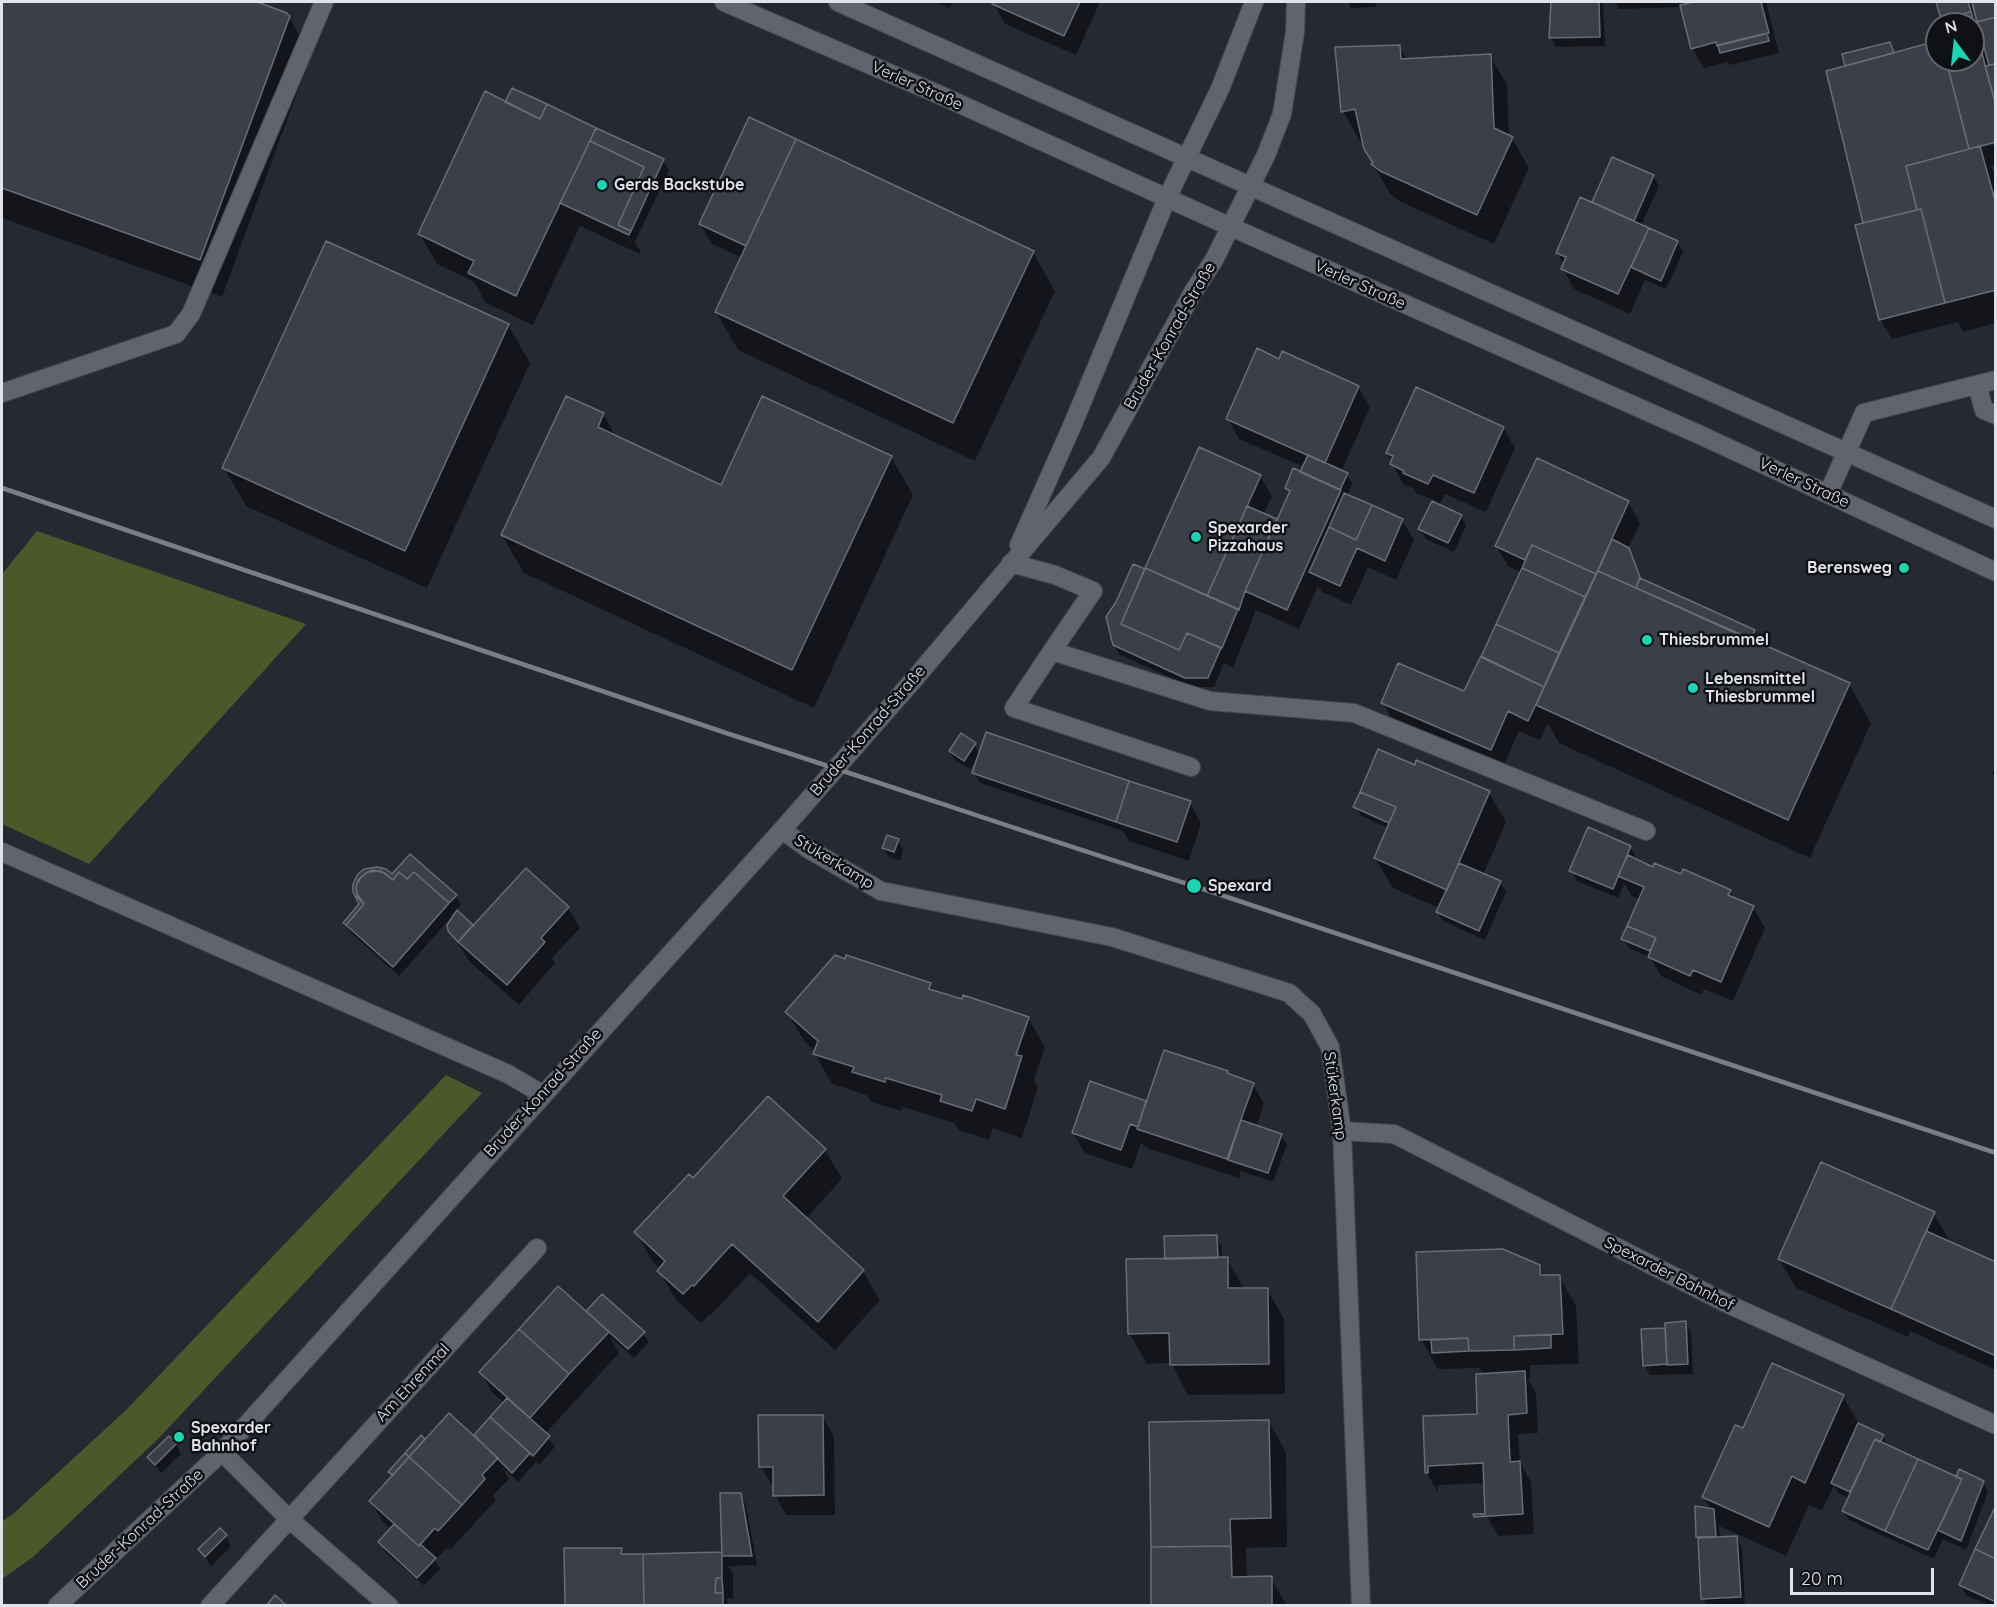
<!DOCTYPE html>
<html>
<head>
<meta charset="utf-8">
<style>
  body { margin:0 }
  #map { position:relative; width:1997px; height:1607px; overflow:hidden; background:#252932; font-family:Quicksand,sans-serif }
  canvas { display:block }
  .frame { position:absolute; inset:0; border:3px solid #e0e3e9; pointer-events:none }
  .north { position:absolute; left:1925px; top:12px; width:60px; height:60px; box-sizing:border-box; background:#101115; border:2px solid #63656a; border-radius:50%; rotate:345deg; font-size:16px; font-weight:700; line-height:24px; text-align:center; color:#e0e3e9 }
  .north::after { content:''; display:block; margin:auto; width:21px; height:27px; background:#19d5b2; clip-path:polygon(50% 0,100% 100%,50% 72%,0 100%) }
  .scale { position:absolute; left:1790px; top:1568px; width:144px; height:27px; box-sizing:border-box; border:3px solid #e0e3e9; border-top:0; padding-left:8px; font-size:18px; line-height:21px; white-space:nowrap; color:#e0e3e9; -webkit-text-stroke:4px #101115; paint-order:stroke }
</style>
</head>
<body>
<div id="map">
<canvas width="1997" height="1607"></canvas>
<div class="frame"></div>
<div class="north">N</div>
<div class="scale">20 m</div>
</div>
<script>
const context = document.querySelector('canvas').getContext('2d');
context.lineJoin = 'round';
function fill(path, color) { context.fillStyle = color; context.fill(path, 'evenodd'); }
function stroke(path, color, width, dash) { context.strokeStyle = color; context.lineWidth = width; context.lineCap = dash ? 'butt' : 'round'; context.setLineDash(dash || []); context.stroke(path); }
function drawText(font, color, halo, rows, align = 'center') {
  context.font = font + ' Quicksand,sans-serif'; context.lineWidth = 5; context.setLineDash([]); context.textBaseline = 'middle'; context.strokeStyle = halo; context.fillStyle = color; for (const [text, x, y, turn = 0] of rows) {
    context.save(); context.translate(x, y); context.rotate((+turn || 0) * Math.PI / 180); context.textAlign = isNaN(turn) ? turn : align; if (halo) context.strokeText(text, 0, 0); context.fillText(text, 0, 0); context.restore();
  }
}
fill(new Path2D(`
  M37,531L306,624L89,864L2,824V574Z
  M446,1075L482,1093L158,1439L33,1557L2,1579V1521L13,1514L126,1410Z`), '#4b5829');
fill(new Path2D(`
  M2,2H251L286,14L289,17L311,55L222,297L2,218Z
  M936,2H953L950,8Z
  M995,2H1100L1076,55L1005,24L994,4Z
  M1348,2H1376V7L1351,8Z
  M1553,2H1603L1605,46L1556,47L1551,38Z
  M1615,2H1689V4L1700,2H1766L1779,53L1730,65L1727,62L1704,68L1692,48L1682,7L1619,9Z
  M1938,2H1970L1975,23L1981,32L1973,2H1996V141L1979,145V148L1996,144V165L1990,166L1996,175V323L1963,332L1958,322L1892,339L1880,319L1864,223L1847,67L1889,43L1896,54L1937,43V60H1973V24H1938L1943,21Z
  M1399,46L1407,60L1490,56L1507,85L1509,136L1512,138L1529,168L1494,244L1399,201L1390,194L1373,164L1364,140L1360,141L1343,111Z
  M506,103L547,106L663,161L669,170L635,242L641,252L640,254L580,226L533,325L486,303L474,282L437,264L420,234Z
  M1653,176L1659,186L1641,226L1677,242L1683,252L1666,289L1645,280L1630,314L1574,289L1563,268L1564,265L1557,253L1595,205L1593,202Z
  M700,224L1033,252L1055,291L975,461L738,350L716,312L742,258L712,244Z
  M508,325L530,363L427,588L246,506L224,468Z
  M1280,361L1358,387L1370,407L1341,472L1347,474L1352,484L1347,496L1402,520L1414,540L1396,580L1368,567L1351,605L1322,592L1318,586L1299,629L1256,610L1233,668L1224,663L1214,687H1192L1120,655L1114,645L1144,570L1260,476L1272,496L1263,515L1278,521L1290,494L1286,488L1301,473L1304,467L1239,439L1228,419Z
  M603,414L617,438L721,487L891,457L913,495L814,708L524,573L502,535Z
  M1503,428L1515,448L1486,512L1445,494L1439,506L1461,516L1466,526L1454,552L1426,539L1420,529L1434,500L1416,493L1414,489L1403,484L1387,453Z
  M1628,502L1640,523L1628,548L1642,580L1754,631L1760,641L1759,644L1849,684L1871,723L1810,858L1559,743L1548,723L1540,740L1519,731L1502,769L1394,723L1383,703L1465,693L1521,572L1508,566L1496,546Z
  M974,744L980,754L1190,803L1201,823L1189,861L1129,841L1123,831L980,783L974,773L979,756L970,769L956,761L950,752Z
  M1996,766V779L1992,773Z
  M1415,767L1489,793L1506,822L1483,875L1500,882L1506,892L1485,940L1443,921L1437,912L1439,908L1393,888L1375,858L1388,828L1361,816L1355,806Z
  M898,840L903,850L900,861L889,857L883,848Z
  M1630,847L1636,857L1634,860L1654,869L1730,891L1735,900L1753,908L1765,928L1733,1001L1704,989L1701,995L1661,976L1650,957L1629,948L1623,939L1640,900L1632,896L1624,883L1618,898L1577,881L1571,871Z
  M377,868L392,876L456,896L461,905L456,911L473,928L568,908L580,928L552,958L555,963L519,1005L471,963L456,941L450,930L456,914L455,913L399,976L351,933L345,923L361,905L354,892L355,884L359,875Z
  M930,984L935,992L1028,1018L1045,1047L1034,1080L1038,1087L1022,1138L993,1128L989,1140L959,1130L954,1123L903,1107L902,1111L871,1102L867,1095L832,1084L815,1054L816,1052L804,1041L787,1012Z
  M1227,1073L1229,1076L1253,1084L1264,1104L1256,1127L1281,1135L1287,1145L1273,1182L1241,1171L1239,1178L1150,1149L1141,1143L1132,1169L1085,1153L1073,1133L1090,1083L1147,1103Z
  M825,1150L842,1179L806,1218L863,1271L880,1300L835,1350L750,1273L711,1315L710,1314L701,1323L676,1300L659,1271L661,1269L653,1262L636,1232L693,1181Z
  M1934,1214L1951,1243L1996,1263V1370L1910,1331L1908,1337L1796,1288L1779,1259Z
  M1216,1237L1222,1247V1259H1227L1244,1289H1267L1284,1319L1285,1394L1188,1395L1171,1363L1147,1364L1130,1334L1128,1260H1166Z
  M1539,1267L1544,1277L1559,1276L1576,1306L1579,1364L1530,1365V1379H1528L1536,1393L1538,1433L1518,1434L1520,1462L1531,1482L1534,1534L1498,1536L1487,1516L1485,1483L1438,1485V1492L1426,1472L1424,1417L1479,1415L1484,1375L1480,1368L1438,1369L1421,1339Z
  M602,1296L643,1333L649,1342L634,1358L610,1337L619,1353L545,1434L555,1447L539,1465L536,1462L518,1482L502,1467L509,1479L493,1495L496,1500L450,1550L447,1548L435,1560L440,1569L424,1586L385,1552L380,1542L391,1529L383,1522L371,1502L393,1477L390,1472L424,1439L425,1442H479L476,1436L504,1403L492,1392L481,1372L586,1313Z
  M1685,1323L1691,1332L1693,1374L1650,1375L1644,1365L1642,1331L1667,1329Z
  M1843,1396L1860,1426L1883,1436L1888,1446L1957,1479L1960,1471L1983,1482L1988,1492L1966,1550L1943,1539L1934,1559L1849,1520L1843,1511L1849,1498L1838,1493L1834,1485L1822,1511L1809,1505L1786,1556L1719,1526L1720,1538L1736,1537L1742,1547L1745,1606H1707L1703,1598L1697,1508L1711,1510L1704,1497L1744,1430Z
  M822,1416L834,1436L835,1515H786L775,1495V1487H773L761,1467Z
  M1269,1422L1286,1452L1287,1547L1246,1548L1247,1578H1271L1287,1606H1153Z
  M176,1444L181,1454L161,1473L149,1457Z
  M741,1495L746,1505L757,1565L728,1566L733,1574V1598H727L728,1606H567L621,1549L625,1556L723,1554Z
  M1996,1509V1606H1990L1966,1595L1961,1585Z
  M226,1536L231,1546L211,1566L200,1549Z`), '#0007');
const building = new Path2D(`
  M2,2H257L287,13V14L290,16L200,260L2,188Z
  M993,2H1080L1064,36L992,4Z
  M1551,2H1599L1600,37L1549,38Z
  M1694,2H1761L1769,33L1717,46L1716,42L1691,49L1680,5Z
  M1936,2H1968L1971,12L1941,19Z
  M1972,2H1996V17L1977,22Z
  M1971,12L1996,106V142L1969,149L1946,60H1973V24H1937V26L1936,21Z
  M1996,17V64L1989,65L1977,22Z
  M1767,33L1769,41L1720,53L1718,45Z
  M1937,41V60H1946L1969,149L1906,166L1917,210L1863,223L1826,71Z
  M1890,42L1894,53L1845,66L1842,54Z
  M1400,45L1401,59L1491,54L1494,128L1513,137L1477,215L1380,171L1371,164L1373,163L1364,149L1355,109L1341,112L1335,47Z
  M1996,64V106L1985,66Z
  M512,88L547,104L540,119L505,102Z
  M485,91L540,119L547,104L596,128L516,296L468,273L474,261L418,234Z
  M749,117L796,139L746,246L699,224Z
  M596,128L664,159L631,231L618,225L644,167L590,141Z
  M796,139L1034,251L953,423L715,312Z
  M590,141L644,167L618,225L631,231L629,235L560,203Z
  M1980,146L1996,204V290L1945,303L1921,209L1917,210L1906,166Z
  M1612,157L1654,175L1634,221L1592,202Z
  M1580,197L1649,228L1618,294L1561,269L1566,257L1556,253Z
  M1921,209L1945,303L1879,320L1855,225Z
  M1649,228L1678,241L1661,281L1631,267Z
  M326,241L509,324L405,551L222,468Z
  M1257,348L1279,359L1282,351L1359,386L1325,463L1226,419Z
  M1416,387L1504,427L1474,493L1433,475L1428,484L1403,473L1404,471L1390,464L1393,456L1386,453Z
  M566,396L604,413L598,427L721,485L762,396L892,456L792,670L501,535Z
  M1199,447L1261,475L1207,596L1145,568Z
  M1308,455L1348,473L1340,490L1300,472Z
  M1537,458L1629,501L1596,574L1532,545L1525,560L1495,546Z
  M1293,468L1341,490L1287,610L1245,591L1290,491L1285,488Z
  M1344,493L1372,505L1356,540L1329,527Z
  M1432,501L1462,515L1448,543L1418,529Z
  M1372,505L1403,519L1385,561L1357,548L1340,586L1309,572L1329,527L1356,540Z
  M1247,506L1277,519L1245,591L1239,610L1207,596Z
  M1612,539L1629,548L1640,577L1636,588L1598,571Z
  M1532,545L1596,574L1585,597L1522,568Z
  M1133,564L1145,569L1121,624L1179,650L1187,633L1221,648L1208,678H1185L1113,645L1106,617L1116,602Z
  M1145,568L1238,609L1222,648L1187,633L1179,650L1121,624Z
  M1522,568L1585,597L1559,653L1496,624Z
  M1598,571L1850,683L1788,820L1536,705Z
  M1640,578L1755,630L1751,640L1636,588Z
  M1496,624L1559,653L1544,687L1481,657Z
  M1481,656L1544,687L1528,721L1508,711L1491,750L1381,703L1398,663L1464,691Z
  M986,732L1129,781L1116,822L972,773Z
  M961,733L976,743L964,761L949,751Z
  M1378,749L1415,765L1416,760L1490,791L1447,890L1374,858L1396,807L1360,792Z
  M1129,781L1191,801L1177,842L1116,822Z
  M1360,792L1396,807L1389,823L1353,807Z
  M1588,827L1631,846L1613,889L1569,871Z
  M887,835L899,839L894,852L882,848Z
  M410,854L457,895L449,903L414,872L407,879L399,872L393,880L381,871L368,872L361,877L356,886L357,897L364,904L346,925L343,923L359,904L353,892V884L358,874L364,869L377,867L386,869L392,874Z
  M1628,855L1653,867L1654,863L1681,874L1683,869L1731,890L1728,895L1754,906L1721,982L1693,970L1690,976L1648,957L1656,938L1627,926L1644,887L1618,876Z
  M1459,863L1501,881L1479,931L1436,912Z
  M526,868L569,907L541,938L545,942L507,985L458,942Z
  M373,870L385,873L393,880L399,872L407,879L414,872L449,903L393,967L346,925L364,904L357,894L356,886L359,879L368,872Z
  M457,910L473,925L458,942L448,931L447,925Z
  M1627,926L1656,938L1650,951L1621,939Z
  M835,955L845,959L846,955L931,983L929,989L962,999L963,995L1029,1017L1016,1055L1022,1056L1005,1109L976,1099L972,1111L940,1101L942,1095L886,1078L885,1082L852,1072L854,1067L813,1054L818,1041L785,1012Z
  M1164,1050L1228,1071L1227,1073L1254,1083L1227,1159L1137,1129Z
  M1090,1081L1146,1101L1138,1127L1130,1124L1121,1150L1072,1133Z
  M768,1096L826,1149L783,1196L864,1270L818,1322L732,1244L694,1286L692,1285L683,1294L657,1271L665,1261L634,1232L689,1174L693,1178Z
  M1241,1120L1282,1134L1268,1173L1228,1160Z
  M1821,1162L1935,1212L1891,1309L1778,1259Z
  M1926,1231L1996,1262V1356L1891,1309Z
  M1217,1235L1218,1258L1165,1259L1164,1236Z
  M1503,1249L1540,1265V1275H1560L1563,1334L1514,1336V1350L1469,1351L1468,1338L1419,1340L1416,1252Z
  M1228,1257V1288H1268L1269,1364L1170,1365L1169,1333L1128,1334L1126,1259Z
  M558,1286L609,1332L569,1374L519,1329Z
  M602,1294L645,1332L628,1349L586,1311Z
  M1686,1321L1688,1364L1667,1365L1665,1323Z
  M1665,1328L1667,1364L1643,1366L1641,1329Z
  M519,1329L569,1374L530,1418L479,1372Z
  M1551,1335V1348L1514,1350V1336Z
  M1468,1338L1469,1351L1432,1353L1431,1340Z
  M1772,1363L1844,1395L1805,1483L1792,1476L1769,1527L1702,1497L1735,1425L1743,1428Z
  M1525,1371L1527,1413L1508,1415L1510,1462L1520,1461L1523,1514L1474,1517L1473,1514H1485L1483,1463L1428,1466V1473H1425L1423,1416L1477,1414L1476,1374Z
  M507,1398L550,1436L533,1456L490,1417Z
  M449,1413L498,1458L482,1475L485,1479L462,1505L409,1457Z
  M758,1415H823L824,1495L773,1496V1467H759Z
  M490,1417L530,1453L512,1473L474,1435Z
  M1269,1420L1271,1518L1230,1519L1231,1546L1151,1547L1149,1422Z
  M1858,1423L1884,1435L1880,1442L1875,1439L1850,1492L1831,1483Z
  M421,1435L425,1439L409,1457L405,1453Z
  M169,1436L177,1443L155,1465L147,1457Z
  M1875,1439L1918,1459L1885,1531L1842,1511Z
  M405,1453L409,1457L393,1475L388,1472Z
  M409,1457L462,1505L438,1531L435,1528L419,1546L369,1501Z
  M1918,1459L1962,1479L1928,1550L1885,1531Z
  M1959,1469L1984,1481L1961,1541L1938,1530L1962,1479L1956,1477Z
  M720,1493H741L752,1556H722Z
  M1996,1505V1559L1975,1549Z
  M1695,1506L1714,1509L1716,1537H1696Z
  M394,1524L419,1546L420,1544L436,1558L417,1578L378,1542Z
  M220,1528L227,1535L205,1557L198,1549Z
  M1737,1536L1741,1597L1701,1599L1698,1538Z
  M1231,1546L1232,1577L1272,1576V1606H1151V1547Z
  M564,1548H622L621,1554H643L644,1606H565Z
  M1975,1549L1996,1559V1602L1959,1585Z
  M722,1552V1578H716L715,1593H723V1606H644L643,1554Z
  M716,1578H722L723,1593H715Z
  M275,1595L287,1606H266Z`);
fill(building, '#3b3f49');
stroke(building, '#686d77', 1.5);
const service = new Path2D(`
  M1977,385L1984,410L1996,415
  M2,393L176,334L191,314L324,2
  M1011,563L1055,575L1093,591L1052,651L1210,701L1354,713L1646,831
  M1052,651L1014,708L1191,767
  M2,852L508,1074L542,1094`);
const minor = new Path2D(`
  M1828,494L1864,413L1996,380
  M782,830L810,850L881,891L1112,937L1289,993L1312,1014L1330,1047L1342,1131L1361,1606
  M1342,1131L1394,1134L1730,1305L1996,1425
  M222,1452L288,1518L389,1606
  M210,1606L537,1248`);
const tertiary = new Path2D(`
  M1019,545L1072,426L1167,198L1220,89L1254,2
  M57,1606L222,1452L782,830L916,677L1101,458L1193,292L1214,260L1266,155L1282,114L1295,32L1296,2`);
const secondary = new Path2D(`
  M724,2L940,95L1231,227L1698,434L1996,572
  M838,2C1223,175 1608,349 1996,519`);
stroke(service, '#45484f', 20);
stroke(minor, '#45484f', 20);
stroke(tertiary, '#45484f', 20);
stroke(secondary, '#45484f', 20);
stroke(service, '#5f646e', 18);
stroke(minor, '#5f646e', 18);
stroke(tertiary, '#5f646e', 18);
stroke(secondary, '#5f646e', 18);
stroke(new Path2D(`
  M2,488L732,735C887,784 1039,838 1194,886L1996,1153`), '#7b7e86', 4.5);
for (const [x, y, r, color] of [
  [602,185,6,"#19d5b2"],
  [1196,537,6,"#19d5b2"],
  [1904,568,6,"#19d5b2"],
  [1647,640,6,"#19d5b2"],
  [1693,688,6,"#19d5b2"],
  [1194,886,8,"#19d5b2"],
  [179,1437,6,"#19d5b2"]
]) { const dot = new Path2D(); dot.arc(x, y, r, 0, 2 * Math.PI); context.fillStyle = color; context.fill(dot); stroke(dot, '#101115', 2); }
drawText('16px', '#e0e3e9', '#101115', [
  ["Verler Straße",917,86,24],
  ["Verler Straße",1360,285,24],
  ["Bruder-Konrad-Straße",1170,336,-60],
  ["Verler Straße",1804,483,25],
  ["Bruder-Konrad-Straße",868,731,-49],
  ["Stükerkamp",834,862,31],
  ["Bruder-Konrad-Straße",543,1093,-48],
  ["Stükerkamp",1335,1096,82],
  ["Spexarder Bahnhof",1669,1274,27],
  ["Am Ehrenmal",413,1383,-47],
  ["Bruder-Konrad-Straße",140,1529,-43]
]);
drawText('bold 16px', '#e0e3e9', '#101115', [
  ["Gerds Backstube",614,185],
  ["Spexarder",1208,528],
  ["Pizzahaus",1208,546],
  ["Berensweg",1892,568,"right"],
  ["Thiesbrummel",1659,640],
  ["Lebensmittel",1705,679],
  ["Thiesbrummel",1705,697],
  ["Spexard",1208,886],
  ["Spexarder",191,1428],
  ["Bahnhof",191,1446]
], 'left');
</script>
</body>
</html>
